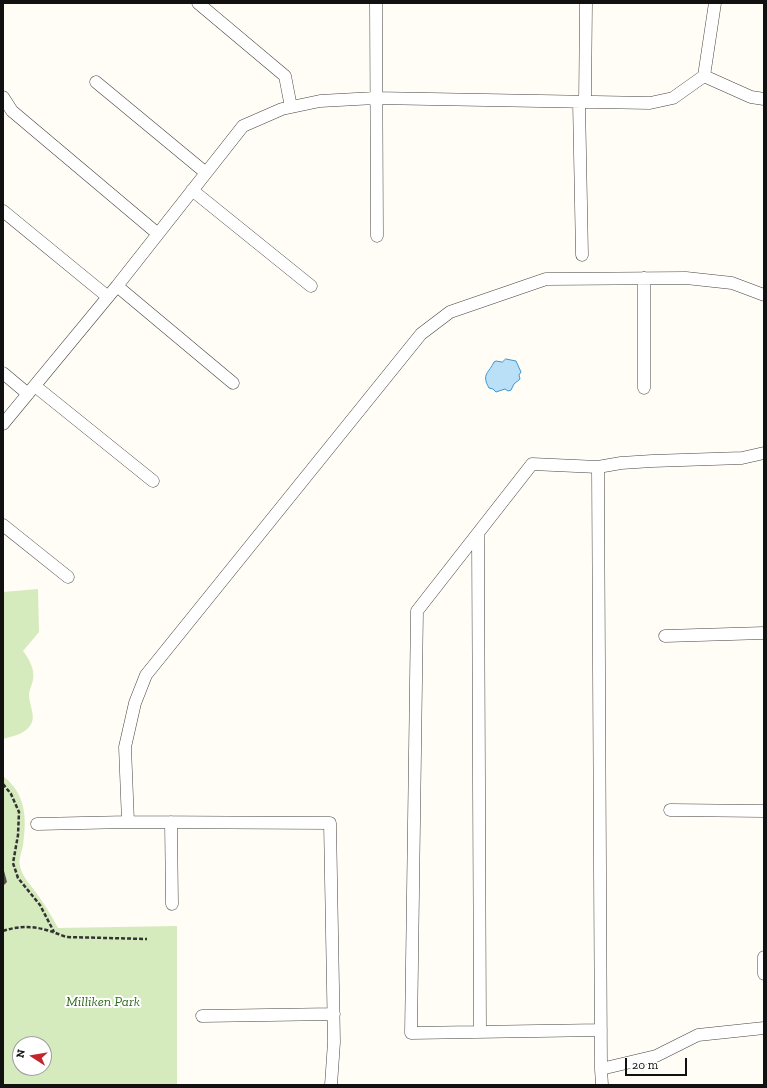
<!DOCTYPE html>
<html>
<head>
<meta charset="utf-8">
<style>
  body { margin:0 }
  #map { position:relative; width:767px; height:1088px; overflow:hidden; background:#fffdf5; font-family:"Zilla Slab",serif }
  canvas { display:block }
  .frame { position:absolute; inset:0; border:4px solid #111; pointer-events:none }
  .north { position:absolute; left:12px; top:1036px; width:40px; height:40px; box-sizing:border-box; background:#fff; border:1px solid #a0a0a0; border-radius:50%; rotate:282deg; font-size:11px; font-weight:700; line-height:16px; text-align:center; color:#111 }
  .north::after { content:''; display:block; margin:auto; width:14px; height:18px; background:#c4262e; clip-path:polygon(50% 0,100% 100%,50% 72%,0 100%) }
  .scale { position:absolute; left:625px; top:1058px; width:62px; height:18px; box-sizing:border-box; border:2px solid #111; border-top:0; padding-left:5px; font-size:12px; line-height:14px; white-space:nowrap; color:#111; -webkit-text-stroke:3px #fff; paint-order:stroke }
</style>
</head>
<body>
<div id="map">
<canvas width="767" height="1088"></canvas>
<div class="frame"></div>
<div class="north">N</div>
<div class="scale">20 m</div>
</div>
<script>
const context = document.querySelector('canvas').getContext('2d');
context.lineJoin = 'round';
function fill(path, color) { context.fillStyle = color; context.fill(path, 'evenodd'); }
function stroke(path, color, width, dash) { context.strokeStyle = color; context.lineWidth = width; context.lineCap = dash ? 'butt' : 'round'; context.setLineDash(dash || []); context.stroke(path); }
function drawText(font, color, halo, rows, align = 'center') {
  context.font = font + ' "Zilla Slab",serif'; context.lineWidth = 4; context.setLineDash([]); context.textBaseline = 'middle'; context.strokeStyle = halo; context.fillStyle = color; for (const [text, x, y, turn = 0] of rows) {
    context.save(); context.translate(x, y); context.rotate((+turn || 0) * Math.PI / 180); context.textAlign = isNaN(turn) ? turn : align; if (halo) context.strokeText(text, 0, 0); context.fillText(text, 0, 0); context.restore();
  }
}
fill(new Path2D(`
  M38,589L39,632L23,651C29,659 35,669 33,680C32,685 29,690 29,695C29,703 35,715 32,722C27,734 13,736 3,739V592Z
  M3,776C26,794 27,818 23,845C22,852 18,859 20,866C22,877 31,885 37,894C45,905 52,916 58,928L177,926V1085H3ZM20,1044H44V1068H20Z`), '#d5ebbd');
const water = new Path2D(`
  M506,359L516,361L521,372L519,375L520,379L514,384L511,390L508,391L505,389L496,392L493,389L489,388C481,374 489,373 494,362L496,361L502,362Z`);
fill(water, '#b9e0f7');
stroke(water, '#3f96cf', 1);
fill(new Path2D(`
  M3,867L7,882L3,886Z`), '#5a524d');
const lane = new Path2D(`
  M198,3L285,76L291,107
  M376,3L377,236
  M704,76L751,97L764,99
  M96,82L206,173
  M3,97L12,111L158,234
  M579,102L582,255
  M585,102L586,3
  M192,190L311,286
  M3,211L108,297
  M117,286L233,383
  M3,373L28,394
  M35,386L153,481
  M644,388V278
  M3,424L117,286L243,126L282,109L320,101L375,98L650,103L673,98L704,76L715,3
  M598,467L601,1069L602,1085
  M3,525L68,577
  M478,533L480,1032
  M665,636L764,633
  M670,810L764,811
  M128,822L125,747L135,703L146,675L421,334L450,312L546,279L686,278L732,283L764,295
  M171,822L172,904
  M37,824L128,822L330,823L334,1042L331,1085
  M764,957V974
  M202,1016L334,1014
  M601,1030L411,1033L417,611L532,464L598,467L621,463L652,461L742,458L764,453
  M601,1069L656,1056L698,1035L764,1028`);
stroke(lane, '#444', 13);
stroke(new Path2D(`
  M3,784L11,794L19,812L18,835L13,863L18,878L40,905L54,932
  M3,931C27,923 44,928 66,937L147,939`), '#333', 2.5, [4, 2]);
stroke(lane, '#fff', 12);
drawText('italic 14px', '#2f6b1f', '#fff', [
  ["Milliken Park",103,1002]
]);
</script>
</body>
</html>
